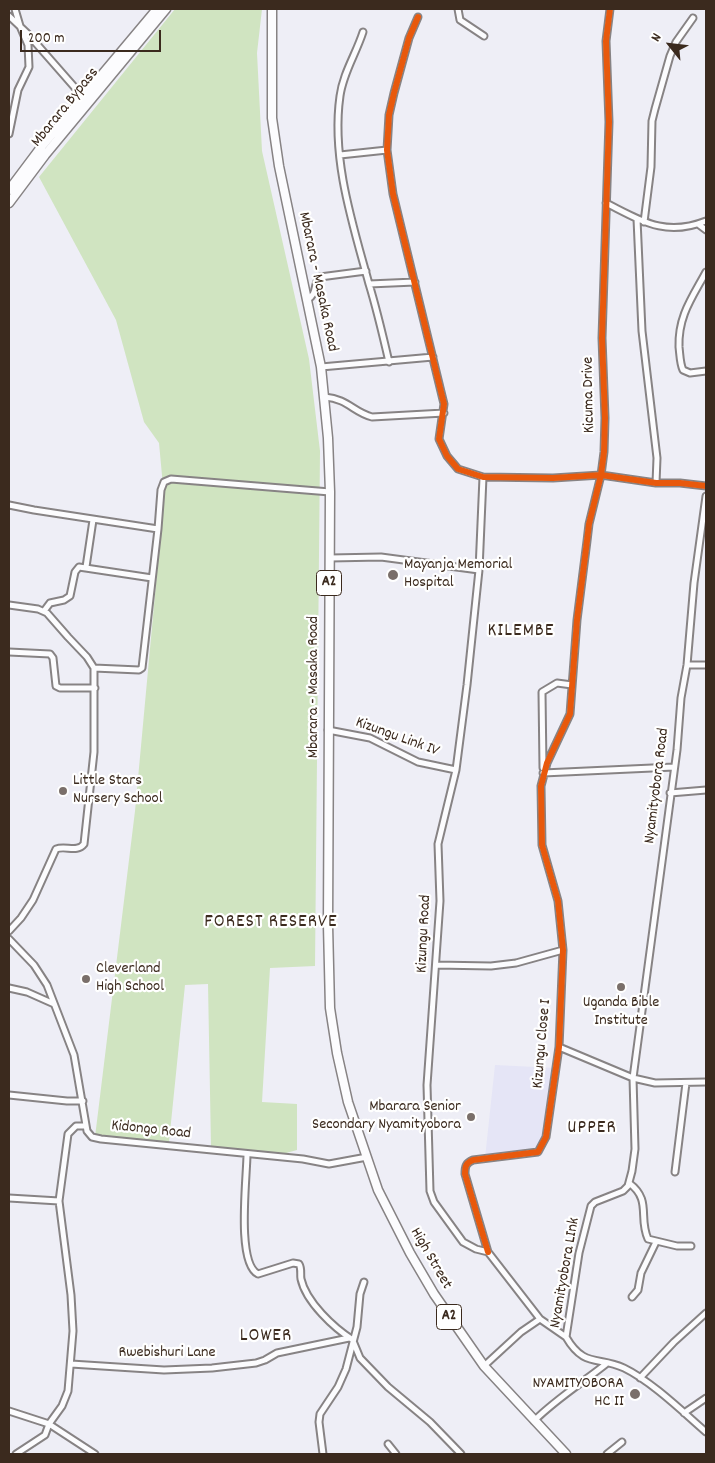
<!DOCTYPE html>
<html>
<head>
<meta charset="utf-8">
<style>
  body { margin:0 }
  #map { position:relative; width:715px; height:1463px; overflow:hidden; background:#eeeef6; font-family:Dekko,sans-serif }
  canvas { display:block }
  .frame { position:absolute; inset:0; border:10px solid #3b2a1e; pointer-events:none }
  .north { position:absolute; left:645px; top:20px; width:50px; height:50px; -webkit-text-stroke:4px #fff; paint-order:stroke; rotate:299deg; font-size:14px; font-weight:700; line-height:20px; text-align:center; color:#3b2a1e }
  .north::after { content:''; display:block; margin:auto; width:18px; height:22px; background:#3b2a1e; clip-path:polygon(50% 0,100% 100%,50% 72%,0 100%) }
  .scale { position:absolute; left:20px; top:30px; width:141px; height:22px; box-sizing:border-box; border:2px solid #3b2a1e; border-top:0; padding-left:6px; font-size:15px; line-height:18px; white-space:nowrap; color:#3b2a1e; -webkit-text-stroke:4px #fff; paint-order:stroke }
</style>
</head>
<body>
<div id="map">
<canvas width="715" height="1463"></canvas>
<div class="frame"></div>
<div class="north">N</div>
<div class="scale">200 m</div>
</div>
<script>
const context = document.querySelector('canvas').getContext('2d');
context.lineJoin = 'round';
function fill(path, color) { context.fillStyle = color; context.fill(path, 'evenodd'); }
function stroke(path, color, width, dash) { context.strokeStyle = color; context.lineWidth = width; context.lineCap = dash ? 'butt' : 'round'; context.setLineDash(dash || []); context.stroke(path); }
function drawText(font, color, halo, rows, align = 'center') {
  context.font = font + ' Dekko,sans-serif'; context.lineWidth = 4.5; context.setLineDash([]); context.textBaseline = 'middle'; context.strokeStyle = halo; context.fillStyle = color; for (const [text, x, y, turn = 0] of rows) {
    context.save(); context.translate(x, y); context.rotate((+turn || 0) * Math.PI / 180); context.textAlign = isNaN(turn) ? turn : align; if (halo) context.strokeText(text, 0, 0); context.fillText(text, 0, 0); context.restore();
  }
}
fill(new Path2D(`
  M495,1065L556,1068L543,1145L538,1152L485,1158Z`), '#e5e5f6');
fill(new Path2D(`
  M175,9H262L257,53L262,151L309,359L320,451L315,966L270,968L262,1102L297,1104V1150L279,1155L211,1147L208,984L185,985L169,1142L95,1137L135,811L164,497L159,443L144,422L116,320L39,177Z`), '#d0e4c1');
const minor = new Path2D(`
  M458,9L460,20L484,36
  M9,16L27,33L84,98
  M418,17L409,38L394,93L389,115L387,150L393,194L444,404L439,439L447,456L458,469L483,477L553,478L601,475L656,483H680L706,486
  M363,32C356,54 343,73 340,96C331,159 353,225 369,284C377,310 383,336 389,362
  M9,134L18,90L29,67L28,45L20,26L15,9
  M340,155L387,150
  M606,203C642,221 665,237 706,221
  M637,219L642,331L657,458L656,483
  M644,222L651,167L652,121L655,109L670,56L676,42L693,18
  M698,224L706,230
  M706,272C692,298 678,316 679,347C680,355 680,364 683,370L690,373L706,371
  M369,284L415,282
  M307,300C319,292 312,286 320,277L366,271
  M321,367L433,357
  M325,397C348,399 353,412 372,417L444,413
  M483,477L479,570L467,685L456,770L438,844L440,901L427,1085L430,1191L434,1202L463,1242L476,1249L488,1252L540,1319L566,1337
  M706,496L694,583L687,665L681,698L677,750L633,1078L635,1149L632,1171L628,1186L623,1191L595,1202L591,1206L579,1253L566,1337C584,1368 598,1356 624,1368C651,1381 683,1412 706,1432
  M9,505L34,510L158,529
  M330,558L381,557L479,570
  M86,567L93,520
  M9,605L38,609L47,613L68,637L87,657L94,668V752L84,844C77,853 65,845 56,849L33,900L21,918L9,931
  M44,611L50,603L64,600L70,596L75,572L79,567L152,578
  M9,652L50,654L53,658L56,686L60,688H95
  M687,665H706
  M94,668L139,670L142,668L158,529L161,490L164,482L171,479L330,492
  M328,730L370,738L418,762L456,770
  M543,768L542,692L557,683L572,685
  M543,773L674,767
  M670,793L706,790
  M9,939L34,965L47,985L74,1055L87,1131L92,1137L101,1139L303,1159L329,1164L367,1157
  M436,965L491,966L516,963L563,950
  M9,988L27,992L54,1004
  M559,1047L633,1078L655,1083L706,1082
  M9,1095L67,1101H83
  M247,1154C247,1177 236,1263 258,1274L293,1263L299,1264C302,1269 300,1274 301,1279C306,1302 334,1328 353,1340
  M675,1172L686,1083
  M629,1183C652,1200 638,1217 648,1239L677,1246H691
  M9,1198L59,1201
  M488,1252L465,1174C465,1166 466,1163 473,1160L538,1152L546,1137L559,1047L563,950L558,901L542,845L541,786L547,763L570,714L577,620L587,541L589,524L601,475L604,452L605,418L602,338L609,122L606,41L610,9
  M632,1297L638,1290L641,1273L656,1242
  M353,1341L360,1358L388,1387L430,1422L461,1454
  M71,1364L164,1370L212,1368L256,1363L265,1360L277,1353L349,1338
  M484,1366L521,1332L540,1319
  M640,1378L674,1342L706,1313
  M9,1411L49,1424L95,1454
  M684,1413L706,1398
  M534,1421C556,1399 582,1383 606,1364
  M388,1444L396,1454
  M16,1454L45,1435L49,1424L62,1406L68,1391L73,1331L71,1295L59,1201L68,1134L76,1126H86
  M323,1454L319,1422L320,1414L338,1387L346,1369L357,1327L360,1294L364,1282
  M607,1454L622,1442`);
const primary = new Path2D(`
  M272,9V118L279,166L321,367L328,438L330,492L328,925L330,1008L337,1053L348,1102L378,1190L410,1253L434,1294L484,1366L566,1454`);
const trunk = new Path2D(`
  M9,190L42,146L157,9
  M9,203L45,155L166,9`);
stroke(minor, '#878384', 9);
stroke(primary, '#878384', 11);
stroke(trunk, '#878384', 11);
stroke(minor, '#fcfcfe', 5);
stroke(primary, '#fcfcfe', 8);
stroke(trunk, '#fcfcfe', 8);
stroke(new Path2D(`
  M418,17L409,38L394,93L389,115L387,150L393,194L444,404L439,439L447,456L458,469L483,477L553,478L601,475L656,483H680L706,486
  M488,1252L465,1174C465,1166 466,1163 473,1160L538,1152L546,1137L559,1047L563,950L558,901L542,845L541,786L547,763L570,714L577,620L587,541L589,524L601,475L604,452L605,418L602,338L609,122L606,41L610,9`), '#e8590c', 6);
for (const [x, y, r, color] of [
  [393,575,6,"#7a6f6a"],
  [63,791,5,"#7a6f6a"],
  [86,979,5,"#7a6f6a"],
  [621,987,5,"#7a6f6a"],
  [471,1117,5,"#7a6f6a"],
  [635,1394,6,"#7a6f6a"]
]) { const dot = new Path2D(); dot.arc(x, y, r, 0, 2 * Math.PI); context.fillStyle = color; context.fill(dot); stroke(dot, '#fff', 2); }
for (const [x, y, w] of [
  [329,583,25],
  [449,1317,25]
]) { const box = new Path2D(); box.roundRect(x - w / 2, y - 12.5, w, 25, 4); context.fillStyle = '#fff'; context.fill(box); stroke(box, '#3b2a1e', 1); }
drawText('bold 15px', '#3b2a1e', null, [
  ["A2",329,583],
  ["A2",449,1317]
]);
drawText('16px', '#3b2a1e', '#fff', [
  ["Mbarara Bypass",66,108,-51],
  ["Mbarara - Masaka Road",317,282,78],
  ["Kicuma Drive",590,395,-91],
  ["Mbarara - Masaka Road",315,687,-90],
  ["Kizungu Link IV",397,738,20],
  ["Nyamityobora Road",658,786,-83],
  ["Kizungu Road",425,934,-87],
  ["Kizungu Close I",543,1044,-85],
  ["Kidongo Road",151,1131,6],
  ["High Street",430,1259,60],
  ["Nyamityobora LInk",566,1273,-80],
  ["Rwebishuri Lane",167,1354]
]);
drawText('16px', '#3b2a1e', '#fff', [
  ["Mayanja Memorial",404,566],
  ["Hospital",404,584],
  ["Little Stars",73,782],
  ["Nursery School",73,800],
  ["Cleverland",96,970],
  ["High School",96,988],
  ["Uganda Bible",621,1004,"center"],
  ["Institute",621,1022,"center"],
  ["Mbarara Senior",461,1108,"right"],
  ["Secondary Nyamityobora",461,1126,"right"],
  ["NYAMITYOBORA",624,1385,"right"],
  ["HC II",624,1403,"right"]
], 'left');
context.letterSpacing = '1px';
drawText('19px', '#3b2a1e', '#fff', [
  ["KILEMBE",521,632],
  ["FOREST RESERVE",271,923],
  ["UPPER",592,1129],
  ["LOWER",266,1337]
]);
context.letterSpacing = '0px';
</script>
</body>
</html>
